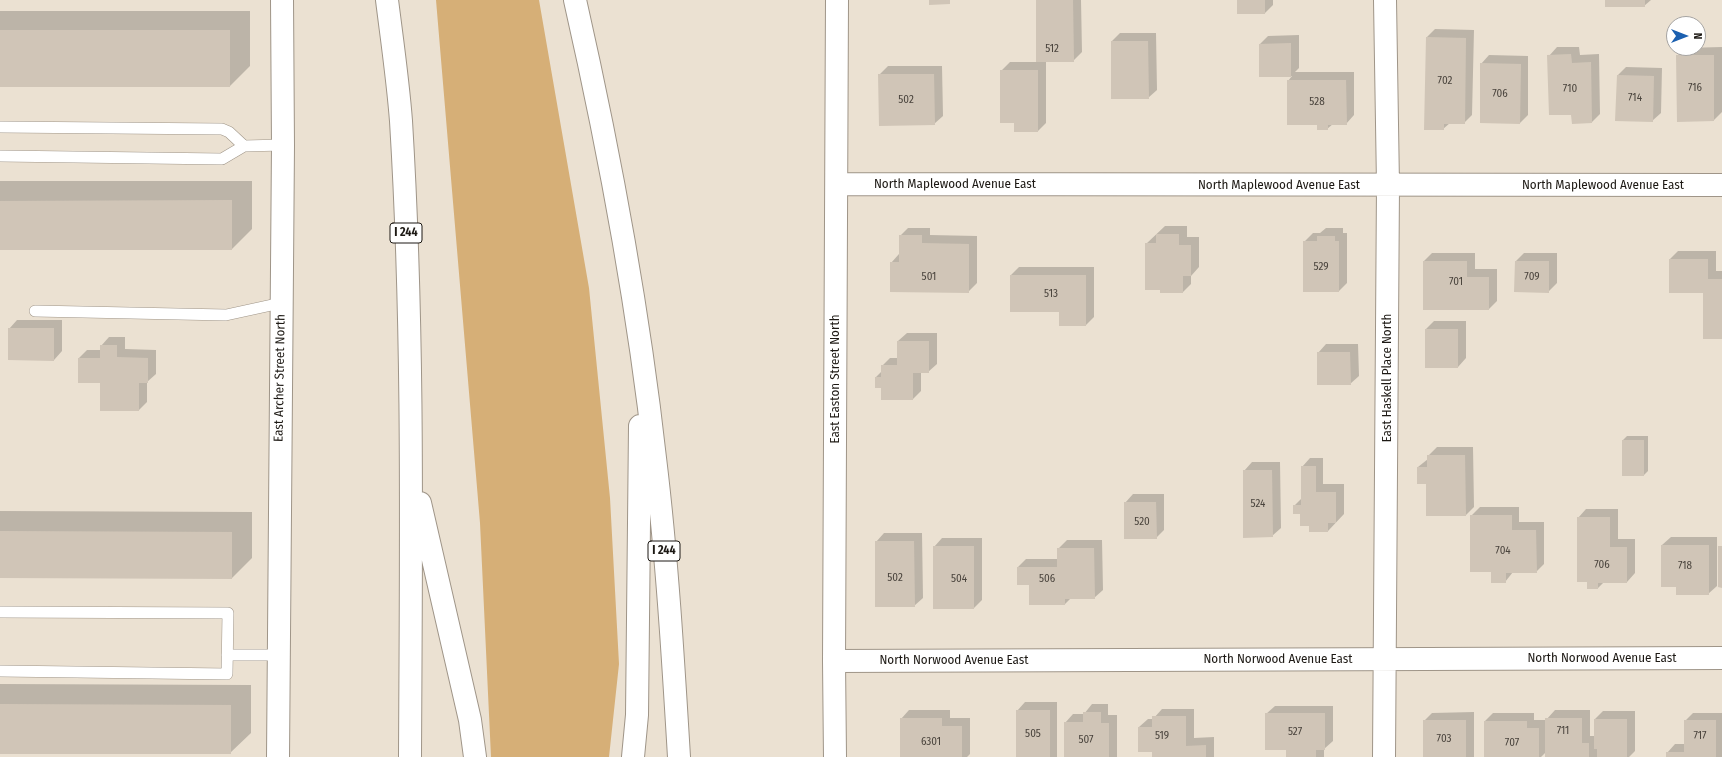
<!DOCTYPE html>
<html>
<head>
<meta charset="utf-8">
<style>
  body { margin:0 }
  #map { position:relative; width:1722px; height:757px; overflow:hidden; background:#ebe1d2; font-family:"Fira Sans Condensed",sans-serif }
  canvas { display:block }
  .north { position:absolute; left:1666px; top:16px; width:40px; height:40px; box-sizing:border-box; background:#fff; border:1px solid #a5a3a1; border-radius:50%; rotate:90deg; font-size:11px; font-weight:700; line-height:16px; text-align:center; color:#1d1914 }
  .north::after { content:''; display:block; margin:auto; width:14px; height:18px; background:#1c60b0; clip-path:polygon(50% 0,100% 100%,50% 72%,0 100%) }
</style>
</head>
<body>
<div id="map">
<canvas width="1722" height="757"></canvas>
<div class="north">N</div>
</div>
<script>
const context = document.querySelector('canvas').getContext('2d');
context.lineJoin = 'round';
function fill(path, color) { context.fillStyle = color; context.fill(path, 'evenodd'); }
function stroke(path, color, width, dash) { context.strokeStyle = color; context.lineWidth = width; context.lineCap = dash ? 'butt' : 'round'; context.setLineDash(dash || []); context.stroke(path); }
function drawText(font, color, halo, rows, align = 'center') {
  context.font = font + ' "Fira Sans Condensed",sans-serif'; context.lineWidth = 3; context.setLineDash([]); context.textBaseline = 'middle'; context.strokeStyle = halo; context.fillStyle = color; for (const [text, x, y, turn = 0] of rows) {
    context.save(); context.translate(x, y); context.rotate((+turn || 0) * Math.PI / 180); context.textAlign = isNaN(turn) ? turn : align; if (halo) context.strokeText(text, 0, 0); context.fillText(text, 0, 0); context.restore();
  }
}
fill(new Path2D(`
  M436,0H539L589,288L610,498L619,664L609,757H491L480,523Z`), '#d6af77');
fill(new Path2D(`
  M1037,0H1081L1082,52L1073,61H1046V123L1038,131L1015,122L1001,71L1010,62H1037Z
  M1238,0H1273V5L1265,13Z
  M1606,0H1651L1644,6Z
  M0,11H250V66L230,86H0Z
  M1435,29L1474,30L1472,115L1464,123H1450L1443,129L1427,37Z
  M1120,33H1156L1157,90L1148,98L1112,41Z
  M1299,35V68L1295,72H1354V115L1346,124H1333L1327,129L1318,124L1288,81L1292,76H1260V44L1268,36Z
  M1557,47H1579L1580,55L1599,54L1600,114L1592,122L1572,114L1549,56Z
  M1722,47V112L1714,120L1677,56L1685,48Z
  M1489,55L1528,56V115L1520,123L1481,64Z
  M888,66H942L943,116L934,124L879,75Z
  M1626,67L1662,68L1661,113L1652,121L1618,75Z
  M0,181H252V229L232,249H0Z
  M1165,226H1187V237H1199V267L1191,276V284L1183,292L1146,244Z
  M908,228H930V235L977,236V283L968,292L891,263L899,254L900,236Z
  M1326,228H1343V233H1347V283L1339,291L1304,242L1313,233H1320Z
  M1678,251H1716V271H1722V338L1704,292L1670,259Z
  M1432,253H1475V269H1497V301L1489,309H1424V261Z
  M1524,253H1557V283L1548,292L1515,291L1516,261Z
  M1019,267H1094V317L1086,325H1060V311L1011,275Z
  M17,320H62V351L54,360L9,329Z
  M1434,321H1466V358L1458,367H1426V329Z
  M907,333H937V364L928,372H921V391L913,399L882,387L876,377L882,371V366L890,358H898V341Z
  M109,337H125V349L156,350V374L147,382V402L139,410L101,382L79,358L87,350H101V346Z
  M1326,344H1358L1359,376L1350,384L1318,353Z
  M1627,436H1648V471L1644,475L1623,440Z
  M1437,447H1473L1474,507L1466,515L1427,483L1418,467L1428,459V456Z
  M1310,458H1323V484H1344V514L1328,531L1310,525L1294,506L1302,498V467Z
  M1252,462H1280L1281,528L1272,536L1244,471Z
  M1133,494H1164V530L1156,538L1125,503Z
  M1480,507H1519V522H1544V564L1536,572H1513L1505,582L1492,571L1472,515Z
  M1586,509H1618V539H1635V573L1627,582H1604L1598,588L1578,518Z
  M0,511L252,512V558L232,578L0,577Z
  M884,533H922L923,598L914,606L876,542Z
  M1671,537H1717V586L1708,594L1677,586L1662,545Z
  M942,538H982V600L974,608L934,547Z
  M1067,540H1102L1103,590L1094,598H1071L1065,604H1030V584L1018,567L1026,559H1058V549Z
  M0,684L251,685V733L230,753H0Z
  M1025,702H1057V757H1017V711Z
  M1092,704H1108V715H1117V757H1065V723L1073,714H1084Z
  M1275,706H1333V741L1324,749V757H1287V749L1266,714Z
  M1162,709H1194V738L1214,737V757H1153V751L1139,727L1148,719H1153Z
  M909,710H950V718H970V754L967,757H901V719Z
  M1555,710H1590V736H1595V719L1603,711H1635V751L1629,757H1546V752L1541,757H1485V721L1493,713H1534V720H1546Z
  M1474,712V757H1424V721L1432,713Z
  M1693,713H1722V757H1667V753L1675,744H1685V721Z`), '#0003');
fill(new Path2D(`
  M929,0H950V4L929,5Z
  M1036,0H1073L1074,62H1036Z
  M1237,0H1265V14H1237Z
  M1605,0H1645V7H1605Z
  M0,30H230V87H0Z
  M1426,37L1466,38L1465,124H1444V130H1424Z
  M1111,41H1148L1149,99H1111Z
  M1291,43V77H1259V44Z
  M1571,54L1572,63L1591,62L1592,123L1572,124L1571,115H1549L1547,55Z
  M1676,55H1714V121L1677,122Z
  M1480,63L1521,64L1520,124L1480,123Z
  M1000,70H1038V132H1014V123H1000Z
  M878,74H934L935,125L879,126Z
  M1617,75L1654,76L1653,122L1615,121Z
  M1287,80H1346L1347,125H1328V130H1317V125H1287Z
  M232,200V250H0V201Z
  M1156,234H1179V245H1191V276H1183V293H1160V290H1145V243H1156Z
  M899,235H922V243L969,244V293L890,292V262H899Z
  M1317,236H1335V241H1339V292H1303V241H1317Z
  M1669,259H1708V279H1722V339H1703V293H1669Z
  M1423,261H1467V277H1489V310H1423Z
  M1515,261H1549V293L1514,292Z
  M1010,275H1086V326H1059V312H1010Z
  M8,328H54V361L8,360Z
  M1425,329H1458V368H1425Z
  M897,341H929V373H913V400H881V388H875V377H881V365H897Z
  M100,345H117V357L148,358V383H139V411H100V383H78V358H100Z
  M1317,352H1350L1351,385H1317Z
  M1622,440H1644V476H1622Z
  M1427,455H1465L1466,516H1426V484H1417V467H1427Z
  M1301,466H1316V492H1336V523H1328V532H1309V526H1300V514H1293V505H1301Z
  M1243,470H1272L1273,537L1243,538Z
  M1124,502H1156L1157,539H1124Z
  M1470,515H1512V530H1536L1537,573H1506V583H1491V572H1470Z
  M1577,517H1610V547H1627V583H1598V589H1587V582H1577Z
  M0,531L232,532V579L0,578Z
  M875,541H914L915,607H875Z
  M1661,545H1709V595H1676V587H1661Z
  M933,546H974V609H933Z
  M1718,546H1722V588L1718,587Z
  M1057,548H1094L1095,599H1065V605H1029V585H1017V567H1057Z
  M0,704L231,705V754H0Z
  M1016,710H1050V757H1016Z
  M1083,712H1101V723H1109V757H1064V722H1083Z
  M1265,713H1325V750H1316V757H1286V750H1265Z
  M1152,716H1186V746L1206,745V757H1152V752H1138V727H1152Z
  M900,718H942V726H962V757H900Z
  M1545,718H1582V743H1589V757H1545Z
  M1594,719H1627V757H1597V749H1594Z
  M1423,720H1466V757H1423Z
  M1684,720H1716V757H1666V752H1684Z
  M1484,721H1527V728H1539V757H1484Z`), '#d0c5b7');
const lane = new Path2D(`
  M0,127L222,129L229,132L244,146
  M0,156L222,159L244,146L283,145
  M35,311L226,315L281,303
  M0,612L228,613L227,674L0,671
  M227,655H278`);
const street = new Path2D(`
  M837,184L1722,185
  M834,661L1722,658
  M278,757L283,145L282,0
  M835,757L834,661L837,0
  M1384,757L1388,185L1385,0`);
const highway = new Path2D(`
  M387,0C392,40 398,81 401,121C414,333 411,545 410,757
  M575,0C609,150 638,305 655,458C667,557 673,657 679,757
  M420,503L470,720L475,757
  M633,757L637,715L640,426`);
stroke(lane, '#9f9588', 12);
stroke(street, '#9f9588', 24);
stroke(highway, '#9f9588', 24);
stroke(lane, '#fff', 11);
stroke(street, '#fff', 22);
stroke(highway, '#fff', 22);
drawText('11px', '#4a443d', null, [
  ["512",1052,49],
  ["702",1445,81],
  ["716",1695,88],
  ["710",1570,89],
  ["706",1500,94],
  ["714",1635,98],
  ["502",906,100],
  ["528",1317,102],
  ["529",1321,267],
  ["501",929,277],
  ["709",1532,277],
  ["701",1456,282],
  ["513",1051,294],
  ["524",1258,504],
  ["520",1142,522],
  ["704",1503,551],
  ["706",1602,565],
  ["718",1685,566],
  ["502",895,578],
  ["504",959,579],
  ["506",1047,579],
  ["711",1563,731],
  ["527",1295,732],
  ["505",1033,734],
  ["519",1162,736],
  ["717",1700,736],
  ["703",1444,739],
  ["507",1086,740],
  ["6301",931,742],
  ["707",1512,743]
]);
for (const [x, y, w] of [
  [406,233,32],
  [664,551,32]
]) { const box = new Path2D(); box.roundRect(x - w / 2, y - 10, w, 20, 3); context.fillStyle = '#fff'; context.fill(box); stroke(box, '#1d1914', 1); }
drawText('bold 12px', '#1d1914', null, [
  ["I 244",406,233],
  ["I 244",664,551]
]);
drawText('13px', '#1d1914', '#fff', [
  ["North Maplewood Avenue East",955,184],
  ["North Maplewood Avenue East",1279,185],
  ["North Maplewood Avenue East",1603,185],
  ["East Archer Street North",280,378,-89],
  ["East Haskell Place North",1387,378,-90],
  ["East Easton Street North",835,379,-90],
  ["North Norwood Avenue East",1602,658],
  ["North Norwood Avenue East",1278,659],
  ["North Norwood Avenue East",954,660]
]);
</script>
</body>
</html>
